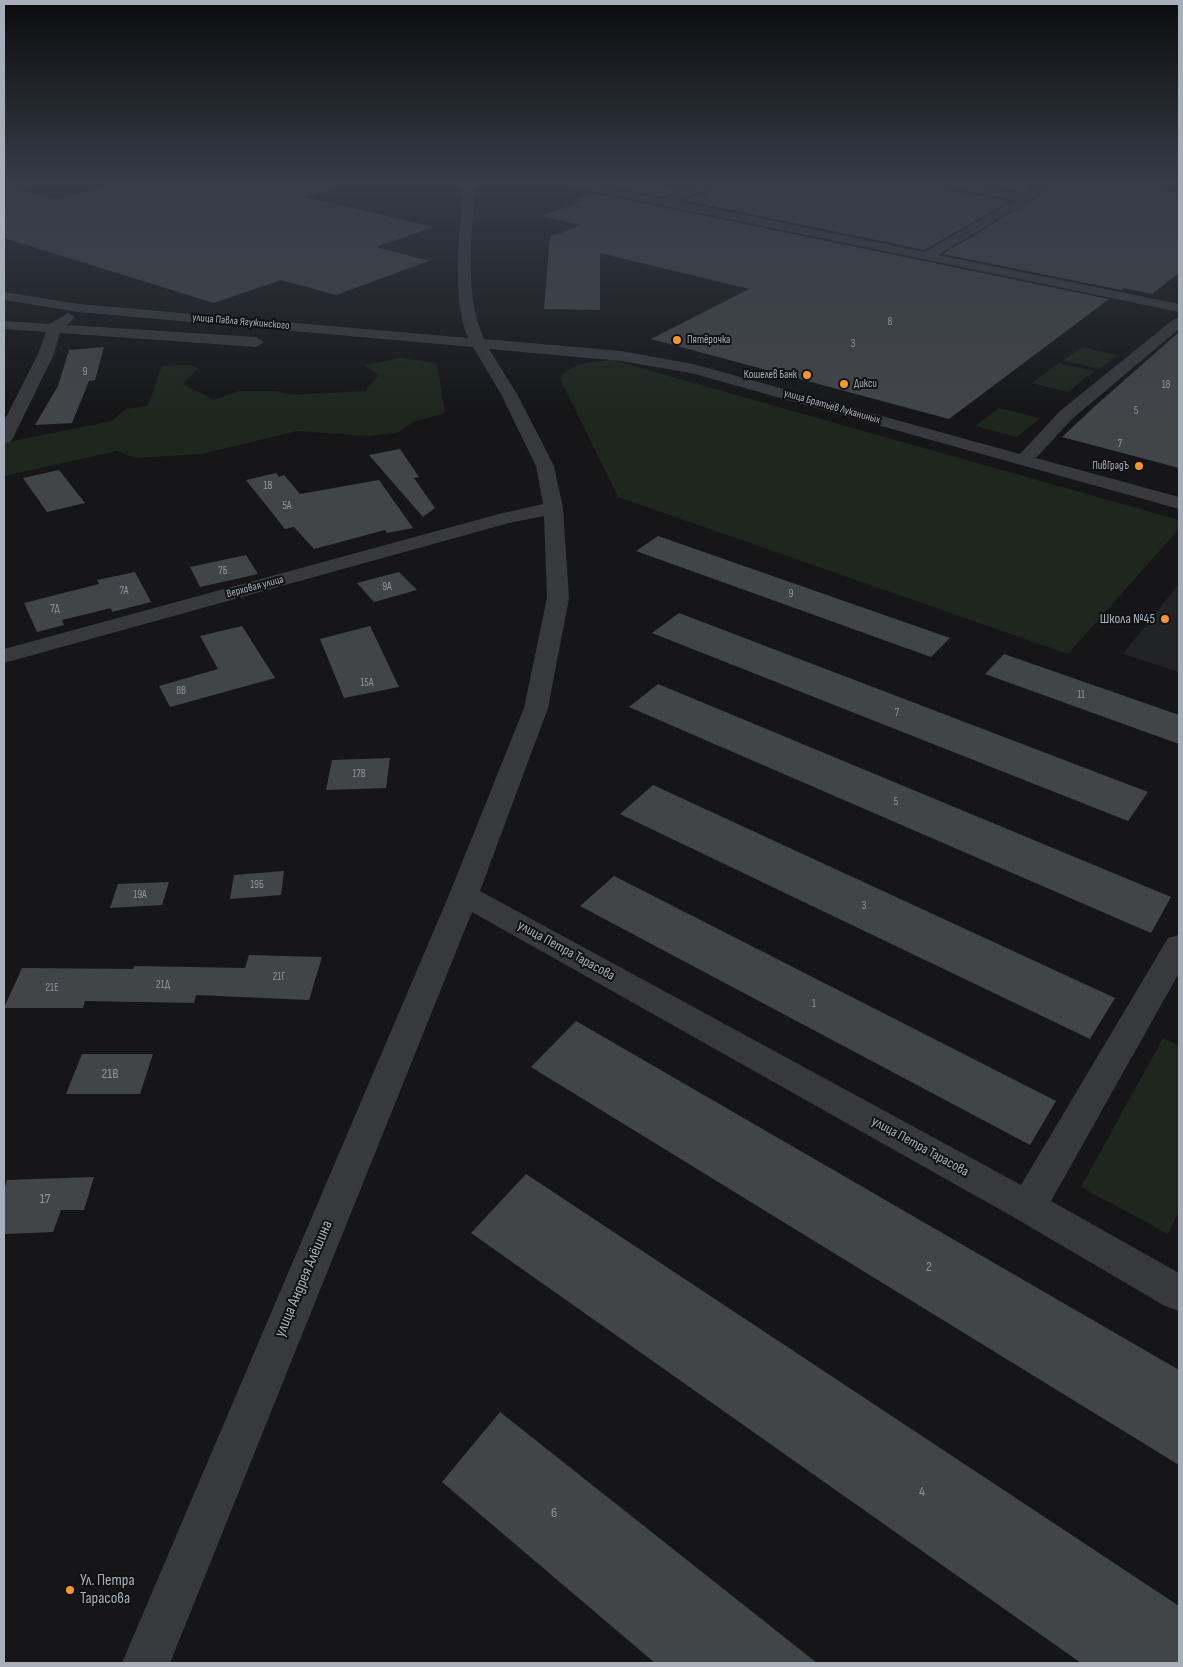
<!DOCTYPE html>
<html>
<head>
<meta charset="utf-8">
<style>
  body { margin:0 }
  #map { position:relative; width:1183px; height:1667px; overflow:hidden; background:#161618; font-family:"Sofia Sans Condensed",sans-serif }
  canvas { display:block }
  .frame { position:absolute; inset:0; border:5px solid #a8afb8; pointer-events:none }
</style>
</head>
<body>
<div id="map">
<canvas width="1183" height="1667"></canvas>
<div class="frame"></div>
</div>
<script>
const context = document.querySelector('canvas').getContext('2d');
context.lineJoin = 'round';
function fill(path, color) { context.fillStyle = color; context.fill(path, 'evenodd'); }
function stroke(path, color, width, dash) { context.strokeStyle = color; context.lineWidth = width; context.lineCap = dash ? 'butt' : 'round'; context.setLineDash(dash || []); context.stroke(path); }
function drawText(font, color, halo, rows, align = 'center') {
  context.font = font + ' "Sofia Sans Condensed",sans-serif'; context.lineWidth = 4; context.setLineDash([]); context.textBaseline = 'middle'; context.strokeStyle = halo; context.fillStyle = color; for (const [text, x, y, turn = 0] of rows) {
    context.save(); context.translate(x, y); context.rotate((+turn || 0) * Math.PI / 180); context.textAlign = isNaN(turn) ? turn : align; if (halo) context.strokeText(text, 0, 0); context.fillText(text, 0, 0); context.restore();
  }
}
fill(new Path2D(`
  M1179,584V672L1123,654Z`), '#222325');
fill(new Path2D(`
  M1082,347L1117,355L1099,369L1063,360Z
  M400,358L437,363L445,413L413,422L397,433L369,436L297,431L202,454L135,458L117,451L4,476V443L111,421L126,409L148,406L162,366L189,365L198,368L183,384L214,400L240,391H277L291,395L365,391L379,375L365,365Z
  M612,360L1179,520V529L1068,654L618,497L560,378C571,362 594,362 612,360Z
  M1059,363L1094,371L1068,392L1032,383Z
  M999,408L1040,418L1017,437L975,426Z
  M1163,1038L1179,1046V1211L1168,1234L1081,1187Z`), '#1e261e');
fill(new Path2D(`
  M123,182H337L338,187L306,197L433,227L376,247L429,261L336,295L281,280L214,303L4,238V185L56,199Z
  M623,182H637L681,190L664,197L610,186Z
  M721,182H835L871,188L872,182H924L931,187L1010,201L924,250L683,200L699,194L706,195L707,191L719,186Z
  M959,182H999L1033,188L1034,182H1044L1025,192Z
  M1062,182H1143L1179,195V273L1152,294L1123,288L1121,290L943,254Z
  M593,193L1109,299L949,419L651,339L749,289L600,253V310L544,309L550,237L581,225L541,216L583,201L574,199Z
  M1179,332V468L1062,437L1094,407Z
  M104,347L95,380L89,381L72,423L35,425L58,386L69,350Z
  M400,449L419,477L414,478L435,508L423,517L369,455Z
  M59,470L85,503L47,512L23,478Z
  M276,473L279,477L284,475L300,494L379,480L413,528L387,533L385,530L314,549L294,527L285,529L246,480Z
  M658,536L950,638L931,657L636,551Z
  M246,555L258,574L200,587L190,567Z
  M135,572L151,602L112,612L111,608L62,620L64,625L37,632L24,603L99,584L97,580Z
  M399,572L417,590L374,602L357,583Z
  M679,613L1148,792L1128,821L652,633Z
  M242,626L275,678L170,707L159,686L218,669L200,636Z
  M370,626L399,687L344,698L320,639Z
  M1004,654L1179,715V744L985,674Z
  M658,684L1171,897L1151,933L629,707Z
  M390,758L386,788L326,790L332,760Z
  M653,785L1115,998L1090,1039L620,814Z
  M284,871L281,895L230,899L234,875Z
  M614,876L1056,1101L1030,1145L580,906Z
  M169,882L162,905L110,908L118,884Z
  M249,955L322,957L309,1000L196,995L194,1003L85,1001L83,1008H4L22,968L133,969L134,966L245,968Z
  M576,1021L1179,1370V1465L531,1067Z
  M82,1054H153L140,1094H66Z
  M526,1174L1179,1606V1663H1081L471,1233Z
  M94,1177L84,1210H61L53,1232L4,1234V1189L7,1180Z
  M500,1412L817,1663H655L442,1482Z`), '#424548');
fill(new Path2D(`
  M463,182H475C473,233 463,292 484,339L621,351L693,364L1020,454L1060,411L1174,319L1179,318V329L1072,419L1036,458L1179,497V509L691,373L621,361L489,349L517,394L554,466L563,508L569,598L548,708L480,891L1021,1185L1168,938L1179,935V973L1051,1201L1179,1273V1311L1165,1306L1015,1218L472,912L170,1663H122L449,895L524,708L547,598L544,516L509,523L4,663V649L499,514L543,504L536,466L501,394L473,347L79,312L4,300V292L79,304L468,338C450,292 461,231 463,182Z
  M559,182H580L664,199L705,182H719L718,184L677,201L924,252L1015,200L931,185L926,182H949L1025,194L1047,182H1060L938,255L1179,304V312L565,185Z
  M68,313L75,317L67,325L256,337L264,342L256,347L60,333L54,354L13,438L10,442L4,443V421L38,354L46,332L4,329V321L50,324Z`), '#37393d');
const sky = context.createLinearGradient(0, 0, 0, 415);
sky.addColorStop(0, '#0c0c0d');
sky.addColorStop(0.44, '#363c48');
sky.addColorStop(1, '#363c4800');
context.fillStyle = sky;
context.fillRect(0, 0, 1183, 415);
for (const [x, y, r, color] of [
  [677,340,5,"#f59531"],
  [807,375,5,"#f59531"],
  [844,384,5,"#f59531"],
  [1139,466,5,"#f59531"],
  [1165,619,5,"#f59531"],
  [70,1590,5,"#f59531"]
]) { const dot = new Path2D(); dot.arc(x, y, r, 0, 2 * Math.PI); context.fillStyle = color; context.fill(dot); stroke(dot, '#111113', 2); }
drawText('11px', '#a8afb8', '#111113', [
  ["улица Павла Ягужинского",241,322,5],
  ["улица Братьев Луканиных",832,407,16],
  ["Верховая улица",255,587,-15]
]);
drawText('11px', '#8e949c', null, [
  ["8",890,322],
  ["3",853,344],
  ["9",85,372],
  ["18",1166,385],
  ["5",1136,411],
  ["7",1120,444],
  ["1В",268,486],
  ["5А",287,506],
  ["7Б",223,571],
  ["9А",387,587],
  ["7А",124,591],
  ["9",791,594],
  ["7Д",55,609],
  ["15А",367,683],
  ["8В",181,691],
  ["11",1081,695],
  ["7",897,713],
  ["17В",359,774],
  ["5",896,802],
  ["19Б",257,885],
  ["19А",140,895],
  ["3",864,906],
  ["21Г",279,977],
  ["21Д",163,985],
  ["21Е",52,988],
  ["1",814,1004]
]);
drawText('11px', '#a8afb8', '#111113', [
  ["Пятёрочка",687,340],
  ["Кошелев Банк",797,375,"right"],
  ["Дикси",854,384],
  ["ПивГрадЪ",1129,466,"right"]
], 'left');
drawText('14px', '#a8afb8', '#111113', [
  ["Школа №45",1155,619]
], 'right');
drawText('14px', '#a8afb8', '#111113', [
  ["улица Петра Тарасова",566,951,29],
  ["улица Петра Тарасова",920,1147,29]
]);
drawText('14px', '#8e949c', null, [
  ["21В",110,1074],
  ["17",45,1199],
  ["2",929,1267],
  ["4",922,1492],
  ["6",554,1513]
]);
drawText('16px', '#a8afb8', '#111113', [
  ["улица Андрея Алёшина",304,1279,-67]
]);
drawText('16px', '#a8afb8', '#111113', [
  ["Ул. Петра",80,1581],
  ["Тарасова",80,1599]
], 'left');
</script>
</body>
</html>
